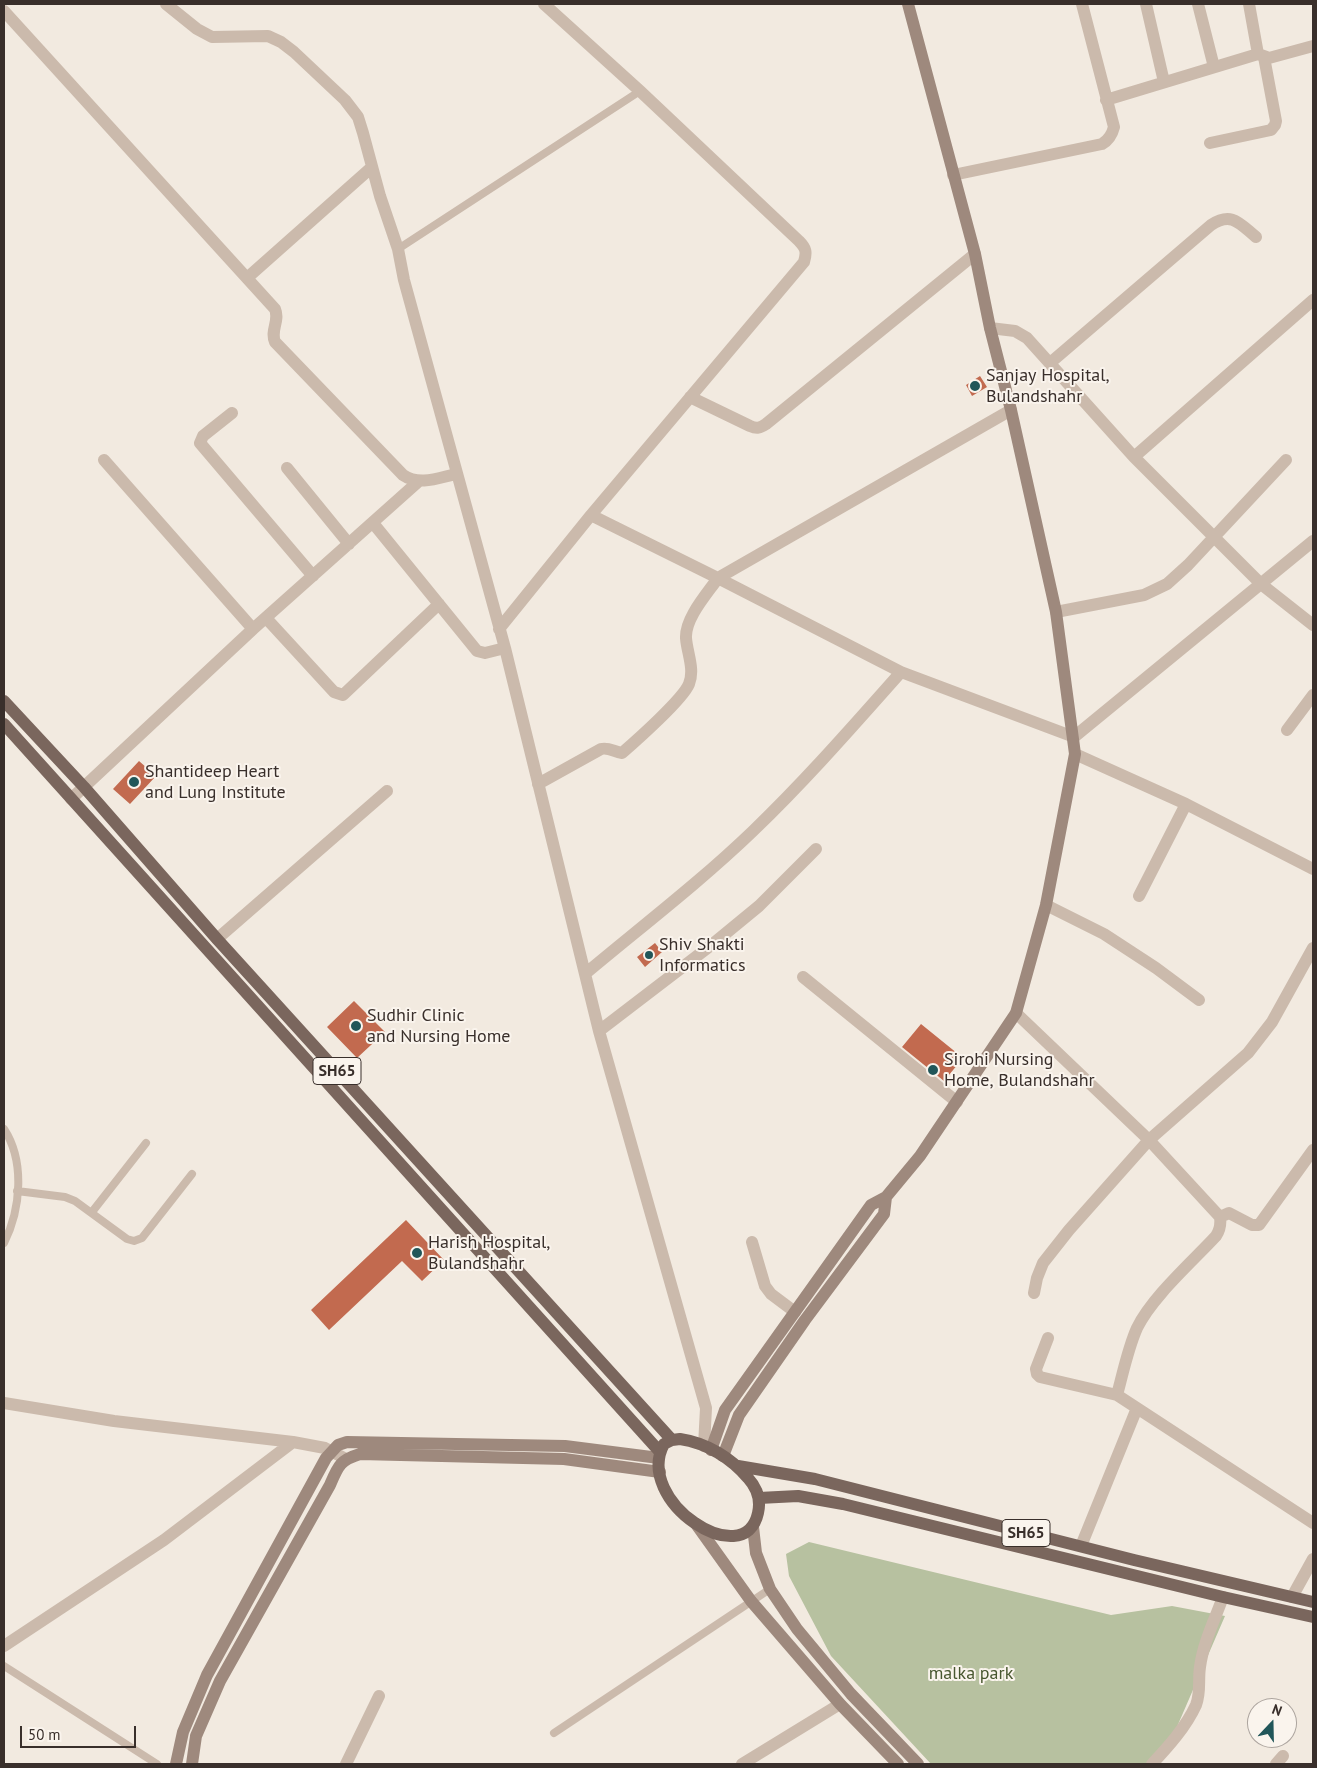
<!DOCTYPE html>
<html>
<head>
<meta charset="utf-8">
<style>
  body { margin:0 }
  #map { position:relative; width:1317px; height:1768px; overflow:hidden; background:#f2eae0; font-family:"PT Sans",sans-serif }
  canvas { display:block }
  .frame { position:absolute; inset:0; border:5px solid #392f2b; pointer-events:none }
  .north { position:absolute; left:1247px; top:1698px; width:50px; height:50px; box-sizing:border-box; background:#faf4ed; border:1px solid #ada59f; border-radius:50%; rotate:21deg; font-size:14px; font-weight:700; line-height:20px; text-align:center; color:#392f2b }
  .north::after { content:''; display:block; margin:auto; width:18px; height:22px; background:#215659; clip-path:polygon(50% 0,100% 100%,50% 72%,0 100%) }
  .scale { position:absolute; left:20px; top:1726px; width:116px; height:22px; box-sizing:border-box; border:2px solid #392f2b; border-top:0; padding-left:6px; font-size:15px; line-height:18px; white-space:nowrap; color:#392f2b; -webkit-text-stroke:4px #faf4ed; paint-order:stroke }
</style>
</head>
<body>
<div id="map">
<canvas width="1317" height="1768"></canvas>
<div class="frame"></div>
<div class="north">N</div>
<div class="scale">50 m</div>
</div>
<script>
const context = document.querySelector('canvas').getContext('2d');
context.lineJoin = 'round';
function fill(path, color) { context.fillStyle = color; context.fill(path, 'evenodd'); }
function stroke(path, color, width, dash) { context.strokeStyle = color; context.lineWidth = width; context.lineCap = dash ? 'butt' : 'round'; context.setLineDash(dash || []); context.stroke(path); }
function drawText(font, color, halo, rows, align = 'center') {
  context.font = font + ' "PT Sans",sans-serif'; context.lineWidth = 4; context.setLineDash([]); context.textBaseline = 'middle'; context.strokeStyle = halo; context.fillStyle = color; for (const [text, x, y, turn = 0] of rows) {
    context.save(); context.translate(x, y); context.rotate((+turn || 0) * Math.PI / 180); context.textAlign = isNaN(turn) ? turn : align; if (halo) context.strokeText(text, 0, 0); context.fillText(text, 0, 0); context.restore();
  }
}
fill(new Path2D(`
  M809,1542L1111,1615L1172,1606L1225,1616L1173,1736L1148,1764H931L831,1656L789,1576L786,1554Z`), '#b7c1a0');
fill(new Path2D(`
  M980,376L987,387L972,396L966,385Z
  M139,761L156,776L130,804L113,789Z
  M655,943L662,952L645,967L637,957Z
  M354,1001L385,1032L357,1058L327,1027Z
  M921,1024L963,1058L944,1081L902,1047Z
  M406,1220L444,1260L422,1281L402,1261L329,1330L311,1310Z`), '#c26a4f');
stroke(new Path2D(`
  M398,249L640,91
  M4,1129C25,1161 21,1209 4,1243
  M17,1191L65,1197L75,1201L127,1239L134,1241L142,1238L192,1174
  M92,1212L146,1143
  M4,1666L157,1764
  M554,1733L770,1589`), '#cbbaac', 8);
stroke(new Path2D(`
  M166,4L197,29L212,37L268,36L281,42L294,52L345,100L358,117L363,133L380,196L398,249L404,280L505,648L599,1031L706,1408L704,1446
  M544,4L640,91L799,241C806,248 807,252 804,262L591,515
  M1146,4L1164,82
  M1198,4L1214,67
  M1249,4L1258,54
  M4,11L275,309C280,321 270,330 275,342L403,475C419,486 438,478 456,474
  M1106,100L1258,54L1269,58L1313,46
  M1210,143L1271,130L1275,125L1276,121L1264,57
  M953,175L1102,144C1109,140 1112,135 1114,127L1082,4
  M247,278L372,167
  M990,328L1015,331L1027,338L1134,457L1261,584L1313,625
  M1050,363L1211,225C1232,211 1240,224 1256,237
  M690,397L750,426C757,429 760,428 766,424L975,254
  M232,413L203,436L200,443L313,576
  M1134,457L1313,300
  M104,460L253,629
  M287,468L349,544
  M373,523L477,651L485,653L505,648
  M1056,612L1144,595L1167,584L1188,565L1286,460
  M266,618L334,692L343,695L439,604
  M499,629L591,515L718,578L901,672L1074,737L1313,541
  M1287,730L1313,695
  M1075,754L1186,804L1313,869
  M538,784L601,749C609,747 614,752 622,753C637,740 683,699 689,684C695,669 687,653 686,638C685,618 707,594 718,578L1011,410
  M71,799L253,629L419,481
  M1139,896L1186,804
  M1046,905L1104,934L1156,968L1199,1000
  M217,939L387,791
  M585,974C641,927 700,882 753,831C806,780 853,726 901,672
  M803,977L957,1102
  M1016,1013L1149,1140L1220,1217C1221,1224 1220,1230 1216,1236C1192,1262 1152,1297 1137,1328C1128,1348 1123,1373 1117,1395L1313,1523
  M599,1031L714,943L759,906L816,849
  M1220,1217L1229,1213L1252,1225H1259L1313,1150
  M752,1242L765,1286L771,1294L795,1312
  M1034,1293L1037,1278L1043,1263L1069,1230L1149,1140L1248,1053L1272,1022L1313,948
  M1048,1338L1036,1369L1037,1374L1040,1377L1117,1395
  M4,1403L114,1421L293,1442L325,1448L346,1459
  M1081,1546L1137,1408
  M1292,1597L1313,1559
  M4,1646L164,1540L293,1442
  M346,1764L379,1696
  M742,1764L840,1704
  M1152,1764C1168,1747 1186,1727 1196,1705C1201,1692 1198,1680 1200,1667C1203,1643 1215,1619 1223,1597
  M1276,1764L1283,1756`), '#cbbaac', 12);
stroke(new Path2D(`
  M711,1450L725,1410L871,1205L886,1197L920,1156L1016,1013L1046,905L1075,754L1056,612L1011,410L990,328L975,254L908,4
  M723,1456L739,1415L805,1320L884,1214L886,1197
  M696,1524L751,1601L840,1704L898,1764
  M753,1527L756,1553L770,1589L797,1629L851,1694L918,1764
  M176,1764L183,1732L207,1675L326,1458L338,1445L347,1442L565,1446L659,1458
  M192,1764L196,1736L220,1681L330,1485C338,1466 340,1460 360,1454L564,1459L660,1472`), '#9e897d', 12);
stroke(new Path2D(`
  M4,701L84,787L217,939L672,1440
  M4,724L660,1452
  M680,1439C707,1443 731,1458 748,1478C757,1488 761,1500 758,1513C745,1574 633,1501 664,1444L672,1440Z
  M738,1466L815,1479L1134,1560L1313,1602
  M759,1498L798,1496L843,1504L1223,1597L1313,1617`), '#7a665d', 12);
for (const [x, y, r, color] of [
  [975,386,6,"#215659"],
  [134,782,6,"#215659"],
  [649,955,5,"#215659"],
  [356,1026,6,"#215659"],
  [933,1070,6,"#215659"],
  [417,1253,6,"#215659"]
]) { const dot = new Path2D(); dot.arc(x, y, r, 0, 2 * Math.PI); context.fillStyle = color; context.fill(dot); stroke(dot, '#faf4ed', 2); }
for (const [x, y, w] of [
  [337,1071,48],
  [1026,1533,48]
]) { const box = new Path2D(); box.roundRect(x - w / 2, y - 13.5, w, 27, 4); context.fillStyle = '#faf4ed'; context.fill(box); stroke(box, '#392f2b', 1); }
drawText('bold 16px', '#392f2b', null, [
  ["SH65",337,1071],
  ["SH65",1026,1533]
]);
drawText('18px', '#392f2b', '#faf4ed', [
  ["Sanjay Hospital,",986,376],
  ["Bulandshahr",986,397],
  ["Shantideep Heart",145,772],
  ["and Lung Institute",145,793],
  ["Shiv Shakti",659,945],
  ["Informatics",659,966],
  ["Sudhir Clinic",367,1016],
  ["and Nursing Home",367,1037],
  ["Sirohi Nursing",944,1060],
  ["Home, Bulandshahr",944,1081],
  ["Harish Hospital,",428,1243],
  ["Bulandshahr",428,1264]
], 'left');
drawText('18px', '#48572f', '#faf4ed', [
  ["malka park",971,1674]
]);
</script>
</body>
</html>
